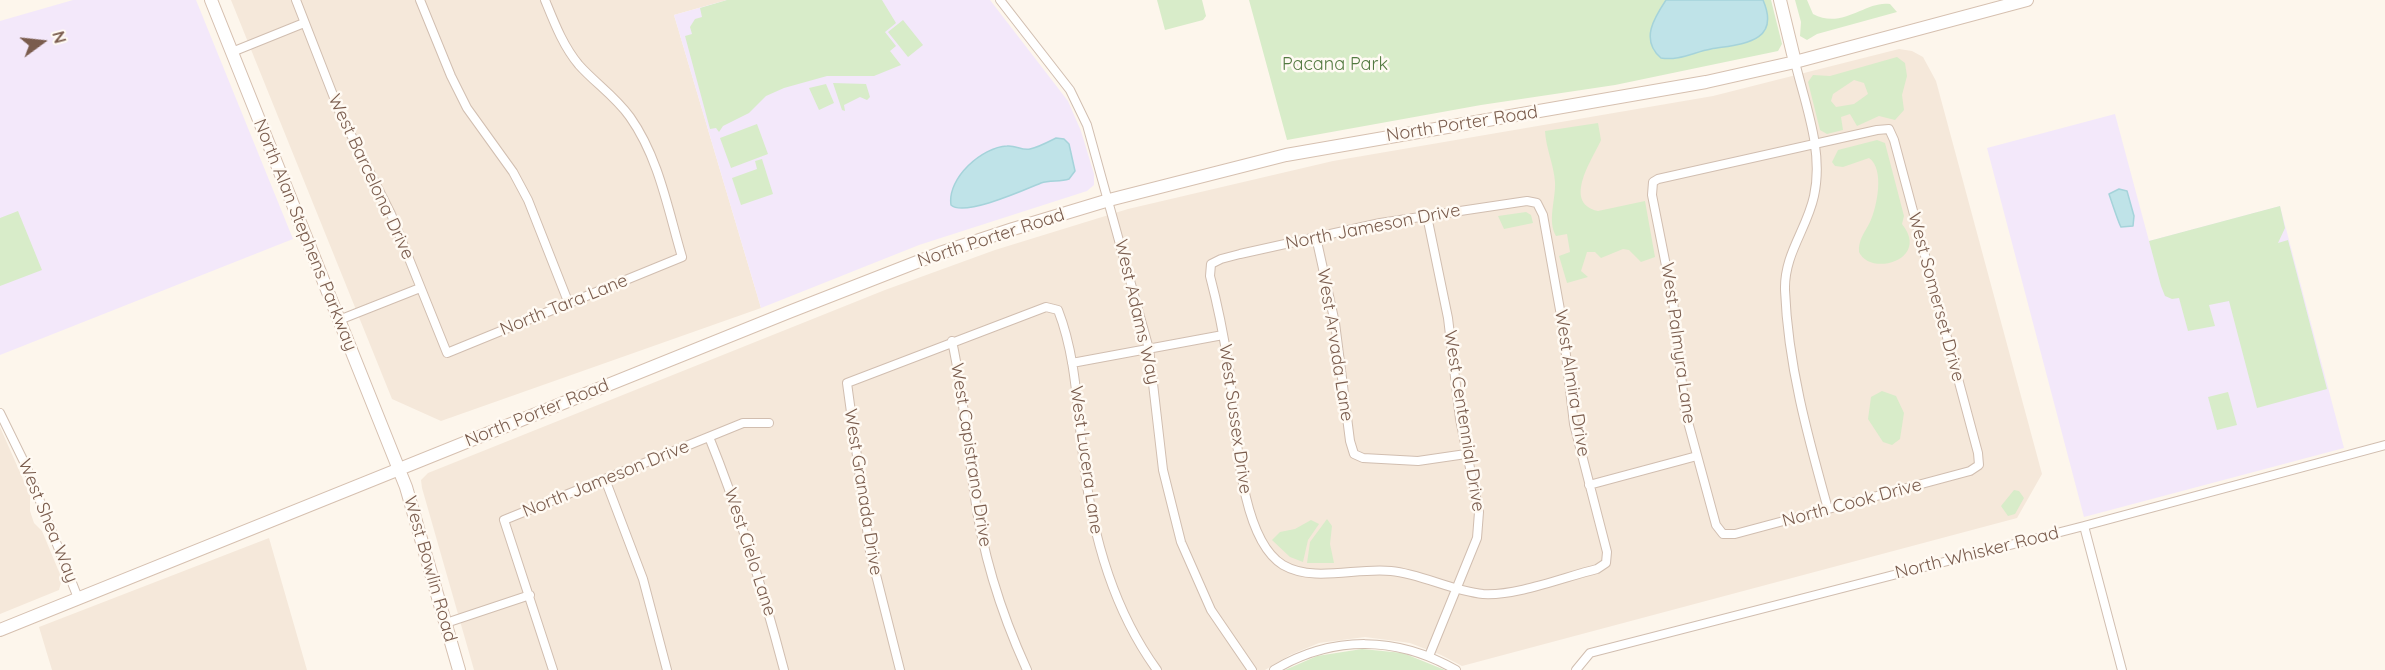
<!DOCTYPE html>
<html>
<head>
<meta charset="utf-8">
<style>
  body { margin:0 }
  #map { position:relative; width:2385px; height:670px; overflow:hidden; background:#fdf6ec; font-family:Quicksand,sans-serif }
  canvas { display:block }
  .north { position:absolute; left:12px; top:12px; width:60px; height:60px; -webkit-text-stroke:4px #fffaf3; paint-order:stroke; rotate:75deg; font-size:16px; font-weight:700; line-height:24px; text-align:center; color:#7a5c4d }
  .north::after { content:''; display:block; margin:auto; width:21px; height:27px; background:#7a5c4d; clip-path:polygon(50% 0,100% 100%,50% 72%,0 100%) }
</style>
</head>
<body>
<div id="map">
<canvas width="2385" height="670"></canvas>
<div class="north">N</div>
</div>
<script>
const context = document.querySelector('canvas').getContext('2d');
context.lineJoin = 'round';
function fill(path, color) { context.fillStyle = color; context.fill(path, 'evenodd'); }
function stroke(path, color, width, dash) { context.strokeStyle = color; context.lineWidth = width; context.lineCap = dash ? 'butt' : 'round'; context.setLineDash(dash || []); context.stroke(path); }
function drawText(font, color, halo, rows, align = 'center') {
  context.font = font + ' Quicksand,sans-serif'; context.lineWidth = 5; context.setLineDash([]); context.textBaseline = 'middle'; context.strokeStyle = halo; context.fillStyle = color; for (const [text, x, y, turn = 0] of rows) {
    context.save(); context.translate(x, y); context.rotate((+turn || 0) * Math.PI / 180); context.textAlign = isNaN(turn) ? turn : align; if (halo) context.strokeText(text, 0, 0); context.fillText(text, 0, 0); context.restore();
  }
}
fill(new Path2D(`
  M231,0H727L674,15L761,308L441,421L392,399Z
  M1899,49L1912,51L1923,57L1936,81L2042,474L2017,518L1462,666L1441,655L1410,643L1365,637L1319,643L1290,655L1265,670H474L422,488L421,480L428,473L885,290L995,250L1128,209L1333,161L1713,96Z
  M0,427L30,495V511L34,523L42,531L62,579L59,590L0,614Z
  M269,538L307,670H52L39,627Z`), '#f5e8da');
fill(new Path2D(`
  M73,0H196L293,239L0,355V21Z
  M727,0H990L1068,101L1081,131L1094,174V185L1087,191L919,245L761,308L674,15Z
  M2115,114L2149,241L2280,206L2344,448L2084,517L1987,148Z`), '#f3e8fa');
fill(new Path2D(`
  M727,0H882L896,23L885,32L896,46L890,51L901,65L874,76H827L784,88L766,96L749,113L723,126L719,132L716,128L710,129L685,36L692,34L690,27L695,19L702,17L700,8Z
  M1157,0H1202L1206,16L1203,20L1165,30Z
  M1249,0H1771L1782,44L1778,51L1615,85L1481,105L1287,140Z
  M1795,0H1807L1813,14C1843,30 1866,0 1890,4L1897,12L1817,34L1807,40L1800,36L1801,22Z
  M903,20L923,45L908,57L888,32Z
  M1897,57L1905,63L1907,76L1902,95L1904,110L1895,120L1879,116L1857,126L1850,114L1841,117L1843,130L1827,134L1820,130L1808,82L1813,75L1830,76ZM1854,80L1864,83L1868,94L1854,104L1836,107L1831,101L1833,94Z
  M833,83L866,84L870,97L867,100L860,97L844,105L845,111L842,110Z
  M826,84L834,103L819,110L809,88Z
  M1598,123L1601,140C1594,157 1561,203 1598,211L1645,201L1655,257L1641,262L1629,250L1623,249L1601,258L1595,252H1587L1581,271L1588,277L1567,283L1559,256L1570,252L1567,234L1556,236C1547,221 1556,199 1555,182C1554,165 1546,149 1545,131Z
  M757,124L768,154L731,168L720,138Z
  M1877,140L1885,143L1904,216L1902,224C1931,260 1870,277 1859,252C1858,240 1865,232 1870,222C1877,207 1885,169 1869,158L1843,167L1835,166L1832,162L1838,150Z
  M762,159L773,194L741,205L732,178L757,169L755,161Z
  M2280,206L2285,228L2278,243L2288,240L2327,389L2257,408L2229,301L2209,305L2215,326L2188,331L2179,298L2172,299L2165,296L2161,286L2149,241Z
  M18,211L42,270L0,286V218Z
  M1526,212L1531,215L1533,223L1504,229L1498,216Z
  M1882,391L1896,396L1904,413L1900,439L1892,445L1883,442L1868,419L1871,397Z
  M2228,392L2237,425L2217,430L2208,397Z
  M2014,490L2019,491L2024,498L2015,514L2008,516L2001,506Z
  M1327,519L1332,526L1330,544L1334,563H1307L1310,542Z
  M1311,520L1319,524L1308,540L1303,562L1290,557L1272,540L1280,532L1295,529Z
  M1362,649L1403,653L1445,670H1285L1317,656Z`), '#d8ecc9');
const water = new Path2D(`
  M1666,0H1763C1782,44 1739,44 1711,49C1694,52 1679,61 1661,58C1640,40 1654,18 1666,0Z
  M1056,138L1064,139L1069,144L1075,171L1069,179C1060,182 1050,180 1041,183C1024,190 964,217 951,205C947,178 982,147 1007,146C1016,145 1022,151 1030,149C1039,147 1048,142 1056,138Z
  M2119,189L2127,191L2134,216L2133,226L2121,227C2119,224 2110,197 2109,194Z`);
fill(water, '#bfe3e8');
stroke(water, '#a5d3da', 1.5);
const street = new Path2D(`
  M296,0L340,113L391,214L447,353L682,257C668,210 659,158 630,117C615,96 595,83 579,65C563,46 554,22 545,0
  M420,0L451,76L467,108L513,172L528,200L569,304
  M1000,0L1070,90L1087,125L1149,349L1163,470L1181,542L1211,610L1252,670
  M232,52L304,23
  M1795,62C1805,104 1824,151 1814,196C1807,229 1784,254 1785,290C1788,366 1808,437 1828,509
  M1889,129L1894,140L1978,453L1979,465L1970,471L1735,534H1723L1716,525L1685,411L1673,301L1652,195L1653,182L1658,179L1877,130Z
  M1527,201L1537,203L1543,215L1562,321L1574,424L1607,552L1606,563L1597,569C1564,577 1517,596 1483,594C1452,591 1422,574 1391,571C1357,567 1314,583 1283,565C1237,537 1236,418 1229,369C1224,337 1218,306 1210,276L1211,264L1221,259L1240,254L1380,223Z
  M1427,216L1448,318L1460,419L1479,512L1477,538L1429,656
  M1316,237L1335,323L1350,441L1354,454L1363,458L1418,461L1466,454
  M339,320L420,288
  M952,341C963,391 967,440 974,491C982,553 1001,613 1027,670
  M1072,363L1223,335
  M0,413L27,468L78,598
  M709,437C740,513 763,590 784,670
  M605,479L643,579L667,670
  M1589,485L1697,456
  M2084,526L2122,670
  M446,623L530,595
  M553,670L504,520L743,423H769
  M900,670L870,551L847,383L1046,307L1058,310C1076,356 1077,407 1083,455C1091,530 1112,608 1157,670
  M1274,670C1333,635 1397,636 1456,670
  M1576,670L1590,653L2084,526L2385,445`);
const secondary = new Path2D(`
  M211,0L406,487L459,670
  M1780,0L1795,62
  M0,630L789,312L940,253L1013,229L1109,200L1286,155L1706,82L1795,62L2027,0`);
stroke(street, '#d1beb0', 10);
stroke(secondary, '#d6c0b0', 14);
stroke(street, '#fff', 8);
stroke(secondary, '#fff', 12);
drawText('18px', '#537a41', '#fffaf3', [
  ["Pacana Park",1335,65]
]);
drawText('18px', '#7a5c4d', '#fffaf3', [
  ["North Porter Road",1462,124,-9],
  ["West Barcelona Drive",371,177,65],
  ["North Jameson Drive",1373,227,-11],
  ["North Alan Stephens Parkway",305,235,68],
  ["North Porter Road",991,238,-18],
  ["West Somerset Drive",1936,297,75],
  ["North Tara Lane",564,305,-22],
  ["West Adams Way",1137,312,77],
  ["West Palmyra Lane",1678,343,82],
  ["West Arvada Lane",1335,345,81],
  ["West Almira Drive",1572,383,81],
  ["North Porter Road",537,413,-22],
  ["West Sussex Drive",1235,419,82],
  ["West Centennial Drive",1464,421,81],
  ["West Capistrano Drive",971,455,81],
  ["West Lucera Lane",1086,460,82],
  ["North Jameson Drive",606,479,-22],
  ["West Granada Drive",863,492,81],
  ["North Cook Drive",1852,503,-15],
  ["West Shea Way",48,521,68],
  ["West Cielo Lane",750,552,72],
  ["North Whisker Road",1977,553,-14],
  ["West Bowlin Road",430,569,74]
]);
</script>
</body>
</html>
